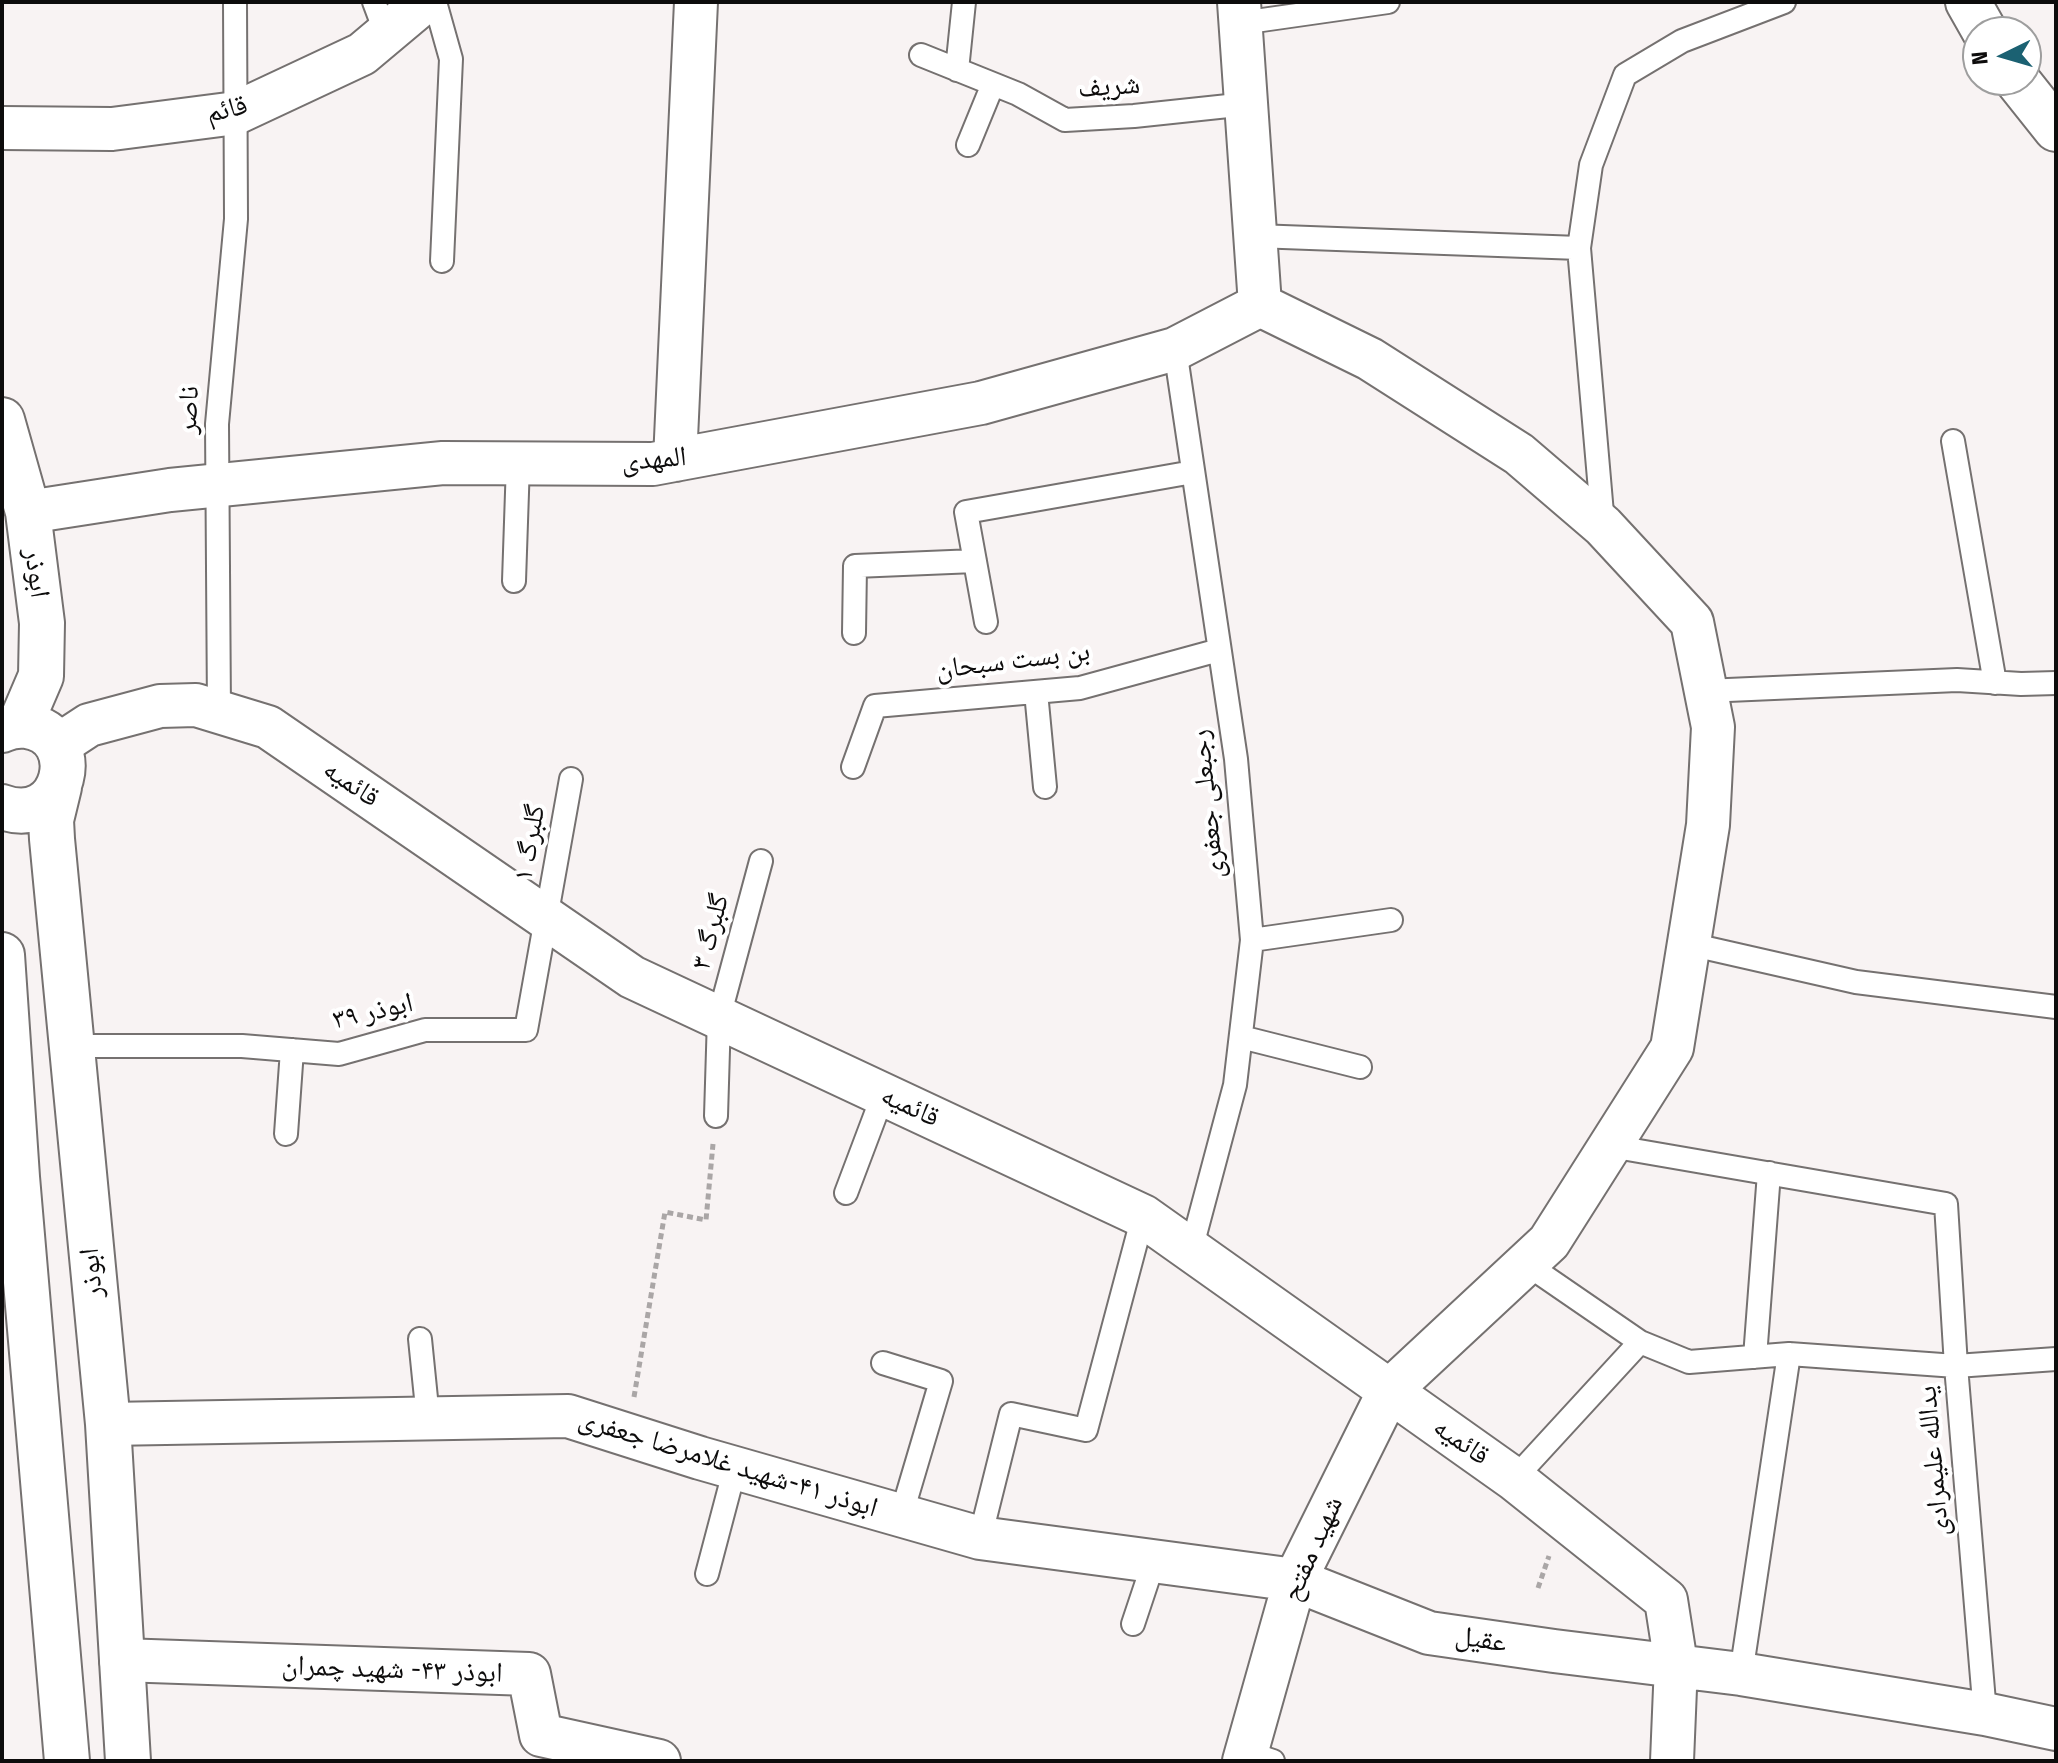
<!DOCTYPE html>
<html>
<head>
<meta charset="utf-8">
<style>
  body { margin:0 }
  #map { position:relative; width:2058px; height:1763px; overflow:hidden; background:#f8f3f3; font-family:"Fira Sans Condensed",sans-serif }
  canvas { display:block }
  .frame { position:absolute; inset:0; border:4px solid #0d0c0c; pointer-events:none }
  .north { position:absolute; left:1962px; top:16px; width:80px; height:80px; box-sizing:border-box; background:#fff; border:2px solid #9e9e9e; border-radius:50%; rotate:265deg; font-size:22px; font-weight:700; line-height:32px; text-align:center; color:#0d0c0c }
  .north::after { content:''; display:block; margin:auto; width:28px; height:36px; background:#1b6172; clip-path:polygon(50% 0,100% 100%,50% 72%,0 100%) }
</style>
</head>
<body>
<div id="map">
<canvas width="2058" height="1763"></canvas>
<div class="frame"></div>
<div class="north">N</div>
</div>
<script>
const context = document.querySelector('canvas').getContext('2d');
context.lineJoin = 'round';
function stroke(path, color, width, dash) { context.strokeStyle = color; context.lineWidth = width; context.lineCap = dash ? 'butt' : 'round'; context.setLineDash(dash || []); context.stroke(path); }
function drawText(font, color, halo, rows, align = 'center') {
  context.font = font + ' "Fira Sans Condensed","Noto Naskh Arabic",sans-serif'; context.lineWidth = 8; context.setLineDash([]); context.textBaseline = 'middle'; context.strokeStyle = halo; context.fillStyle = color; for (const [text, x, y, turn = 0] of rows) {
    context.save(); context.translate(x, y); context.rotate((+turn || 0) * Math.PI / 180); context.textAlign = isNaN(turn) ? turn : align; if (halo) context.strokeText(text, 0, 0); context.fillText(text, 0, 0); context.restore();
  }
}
const service = new Path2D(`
  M374,2L386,34
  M435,2L451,59L442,261
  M1241,23L1388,2
  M921,55L1018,94L1065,120L1134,116L1247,104
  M957,70L964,2
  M968,145L993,84
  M1256,236L1579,248L1603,525
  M1579,248L1591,165L1625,75L1682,41L1784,2
  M1175,349L1236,759L1252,940L1235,1085L1191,1250
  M1953,441L1995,683
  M514,581L518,463
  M986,622L966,512L1193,472
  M854,633L855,566L975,561
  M1705,691L1957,680L2021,684L2056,683
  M1036,692L1045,787
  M219,712L217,424L236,219L235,2
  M853,767L875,706L1080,688L1219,650
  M1252,940L1391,920
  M1689,944L1856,982L2056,1007
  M1241,1037L1360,1067
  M71,1046H242L339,1054L425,1030H526L571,779
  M716,1116L719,1017L761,861
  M286,1134L292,1050
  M1610,1146L1946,1204L1956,1366L1985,1714
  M846,1193L883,1095
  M1525,1263L1640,1342L1689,1362L1789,1354L1956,1366L2056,1359
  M420,1339L428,1418
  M1755,1357L1769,1173
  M883,1363L941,1381L901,1516
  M1514,1479L1640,1342
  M980,1538L1011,1414L1086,1430L1143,1216
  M707,1574L735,1468
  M1133,1624L1154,1561
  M1741,1674L1789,1354
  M1246,1752L1273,1761`);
const minor = new Path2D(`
  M1239,2L1260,305
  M2,128L112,129L236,113L362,54L424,2
  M675,460L696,2
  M28,512L170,490L443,463L653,464L981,403L1175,349L1260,305
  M57,746L89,725L160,706L196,705L268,727L632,977L1143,1216L1514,1479L1666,1600L1676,1664L1672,1761
  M108,1424L568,1416L700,1458L980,1538L1295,1580L1429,1633L1554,1651L1741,1674L1985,1714L2056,1729
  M121,1660L529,1674L541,1735L659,1761
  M1244,1761L1295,1580L1389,1391L1549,1242L1672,1048L1708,825L1713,727L1692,622L1603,526L1519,454L1370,359L1260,305`);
const tertiary = new Path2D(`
  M1968,2L1985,32
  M2017,80L2056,129`);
const secondary = new Path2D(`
  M2,420L28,512L42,623L41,676L20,725
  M2,730C10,726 18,725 27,726C87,735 66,830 2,807
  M59,787L51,820L52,839L108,1424L128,1761
  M2,955L17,1177L67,1761`);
stroke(service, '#757170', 26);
stroke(minor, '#757170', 46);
stroke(tertiary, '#757170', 48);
stroke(secondary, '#757170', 48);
stroke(new Path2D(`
  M634,1397L665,1212L706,1220L713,1144
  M1538,1588L1549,1556`), '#aaa6a6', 5, [6, 4]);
stroke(service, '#fff', 22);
stroke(minor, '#fff', 42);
stroke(tertiary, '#fff', 44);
stroke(secondary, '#fff', 44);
drawText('28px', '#0d0c0c', '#fff', [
  ["شریف",1109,87,-4],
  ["قائم",227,110,-14],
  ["ناصر",189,410,-87],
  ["المهدی",654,460,-5],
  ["ابوذر",36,573,82],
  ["بن بست سبحان",1013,661,-7],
  ["قائمیه",351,784,34],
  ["رجبعلی جعفری",1208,804,-96],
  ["گلبرگ ۱",530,843,-80],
  ["گلبرگ ۳",711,932,-75],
  ["ابوذر ۳۹",373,1012,-13],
  ["قائمیه",910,1107,25],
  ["ابوذر",92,1273,-95],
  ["قائمیه",1461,1442,35],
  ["یدالله علیمرادی",1934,1461,-95],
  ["ابوذر ۴۱-شهید غلامرضا جعفری",728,1464,17],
  ["شهید مفتح",1313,1549,-66],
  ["عقیل",1481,1640,9],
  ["ابوذر ۴۳- شهید چمران",392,1670,2]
]);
</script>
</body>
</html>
